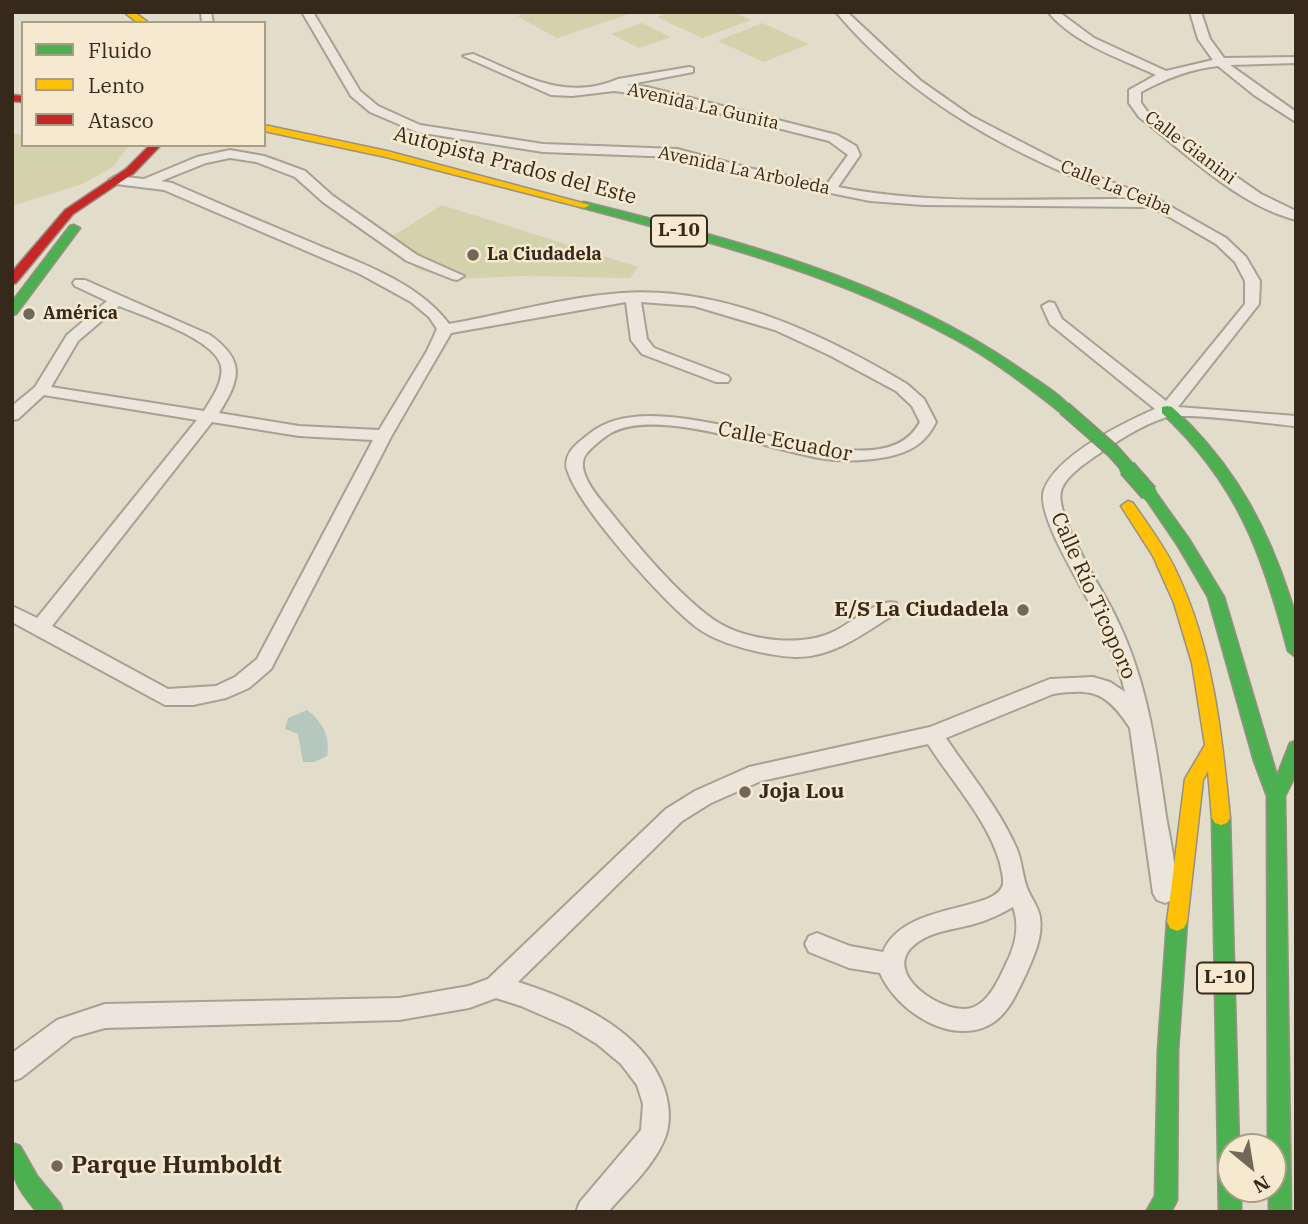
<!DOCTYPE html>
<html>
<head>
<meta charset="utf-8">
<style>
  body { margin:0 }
  #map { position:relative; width:1308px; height:1224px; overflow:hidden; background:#e2dcca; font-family:"IBM Plex Serif",serif }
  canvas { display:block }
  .frame { position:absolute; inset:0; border:14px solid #36291c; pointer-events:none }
  .legend { position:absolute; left:21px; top:21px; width:245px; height:126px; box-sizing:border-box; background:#f5eacf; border:2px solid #a99d87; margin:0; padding:9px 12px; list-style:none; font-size:21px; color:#36291c }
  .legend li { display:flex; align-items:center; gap:14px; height:35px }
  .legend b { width:35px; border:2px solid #a99d87 }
  .north { position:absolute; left:1217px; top:1133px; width:70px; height:70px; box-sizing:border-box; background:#f5eacf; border:2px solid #a99d87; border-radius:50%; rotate:150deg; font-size:19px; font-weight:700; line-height:28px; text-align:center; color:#36291c }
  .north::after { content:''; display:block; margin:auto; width:24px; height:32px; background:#726859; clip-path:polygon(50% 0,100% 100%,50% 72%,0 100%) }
</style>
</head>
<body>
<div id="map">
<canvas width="1308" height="1224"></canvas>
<div class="frame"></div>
<ul class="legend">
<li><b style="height:9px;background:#4caf50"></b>Fluido</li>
<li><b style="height:9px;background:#ffc107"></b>Lento</li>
<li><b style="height:9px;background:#c62828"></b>Atasco</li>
</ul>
<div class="north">N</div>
</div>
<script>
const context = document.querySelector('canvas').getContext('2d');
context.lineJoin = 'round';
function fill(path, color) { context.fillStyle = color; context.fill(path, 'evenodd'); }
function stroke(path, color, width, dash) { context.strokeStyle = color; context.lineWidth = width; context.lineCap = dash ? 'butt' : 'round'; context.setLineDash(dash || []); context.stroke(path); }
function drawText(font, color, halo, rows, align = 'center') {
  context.font = font + ' "IBM Plex Serif",serif'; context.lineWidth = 5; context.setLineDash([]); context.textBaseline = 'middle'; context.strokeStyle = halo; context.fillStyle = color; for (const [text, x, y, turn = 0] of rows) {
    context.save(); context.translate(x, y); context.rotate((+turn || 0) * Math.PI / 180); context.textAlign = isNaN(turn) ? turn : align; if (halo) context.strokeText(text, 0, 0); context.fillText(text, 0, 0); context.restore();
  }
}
fill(new Path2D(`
  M529,12H635L557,38L517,16Z
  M670,12H734L751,20L702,38L657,17Z
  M642,23L671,37L639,48L611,34Z
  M762,23L809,44L764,62L718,41Z
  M12,134L23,135V145H129L113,167L82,184L12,206Z
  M442,205L638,267L630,278L526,276L451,279L417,269L385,241Z`), '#d2d3ac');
fill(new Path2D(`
  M307,710C322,721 331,737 327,756L314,762H303L298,734L285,729L288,718Z`), '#b6c8bd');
const street = new Path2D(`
  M201,12H211L213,23H202Z
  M302,12H313L360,91L378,106L420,125L543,144L677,149L753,169L827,184L848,155L829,141L647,95L614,91L572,96L551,95L463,56L473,54C524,75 564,102 618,79L689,67L693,68V72L626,85L647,87L837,135L856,146L860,155L838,187C932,206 1033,198 1128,199C1018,157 913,104 836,12H847L921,81L971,116L1064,164L1159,200L1226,238L1246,257L1260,281L1259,304L1178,407L1296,416V426C1270,424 1182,411 1164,418C1139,426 1115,443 1094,457C1083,465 1065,477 1061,491C1055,514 1096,580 1108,602C1146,671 1155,740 1166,816C1169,836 1181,883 1173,900L1165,903L1157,900L1153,893L1130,728C1107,693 1094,688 1053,694L946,738C970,774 998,807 1016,847C1022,860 1022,874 1027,888C1031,898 1038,906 1040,917C1043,937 1034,956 1026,974C1018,990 1010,1011 994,1022C954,1049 896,1011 880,973L849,968L809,952L805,944L809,936L817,933L850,946L883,952C904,901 997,913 1003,884C1004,879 1001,868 1000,863C988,820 952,782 928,744L761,781L711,803L682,821L518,982C574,1000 643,1029 664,1088C669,1103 671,1120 666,1135C656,1164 628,1189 608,1212H576L580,1202L641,1130L643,1104L637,1085L621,1064L597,1044L569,1027L521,1006L496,998L469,1008L399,1020L105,1028L73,1037L21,1078L12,1081V1053L57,1020L105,1004L399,998L469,986L488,979L666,809L695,791L749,767L930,727L1050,679L1093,677L1110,682L1125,692C1119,666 1108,641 1097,617C1085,591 1035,515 1044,490C1057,455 1123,423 1155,409L1050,324L1042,306L1049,302L1054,303L1062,319L1166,401L1245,304V281L1235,262L1216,244L1161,212L1148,207L924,205L870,201L752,177L677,157L543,152L417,132L370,112L351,96ZM1013,907C1020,926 1015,947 1006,964C999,979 990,1000 974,1007C948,1019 874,972 918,942C933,931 956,929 974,924C988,920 1001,914 1013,907Z
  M1048,12H1059L1094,38L1166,71L1213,60L1198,39L1190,12H1201L1210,39L1224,58L1296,57V63L1230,65L1296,112V122L1254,95L1218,66C1190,69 1165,79 1141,92V103L1147,111L1202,153L1261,194L1296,211V220C1236,204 1186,153 1139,117L1129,103V90L1156,75C1119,58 1075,44 1048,12Z
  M230,150L264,156L305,171L333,196L417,255L464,276L457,280L452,279L407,261L323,202L295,177L256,162L230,158L206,163L161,181L172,183C215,202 258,220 301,238C351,260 416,279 449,324C506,314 564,297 622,293C722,286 823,334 907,384L924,399L936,422C925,444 910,452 887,457C864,461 842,462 819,458C768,449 657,407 611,433C604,437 593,446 587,453C573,469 598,497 608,509C636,544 677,594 714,620C745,641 802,648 835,631C852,623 878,598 896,603L899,608L896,613C866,632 833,658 795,657C769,656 721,645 699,629C667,606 580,509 568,472C565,466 566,458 570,452C574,445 583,439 589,434C667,369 876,507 920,422L912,406L896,391L829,355L775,330L694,306L641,302L647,339L654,348L728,376L730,379L728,382H716L642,354L631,340L626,302L451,333L392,435L271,669L249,688L226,698L193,705H165L12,622V606L37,618L197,420L44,395L18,419L12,420V406L35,387L67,335L107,301L75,286L73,283L75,280H85L210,335C246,361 240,379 219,413L299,426L379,430L427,351L437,329L429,317L411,302L360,274L164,190L116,184L109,180L116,176L144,179L197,157ZM119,306C143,316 216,339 221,366C224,381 212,398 204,411L51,387L78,341ZM212,422L299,436L373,440L257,659L235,677L216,686L168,689L52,626Z`);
const fast = new Path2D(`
  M584,202C732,239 888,279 1016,366C1034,379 1057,391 1071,408L1064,412L1059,411C1026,385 992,359 955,339C838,274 708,241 580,207V203Z
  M74,225L80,228L16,314L12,315V302L70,226Z
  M1167,406L1172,407C1223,454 1257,507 1281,572C1286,587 1293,604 1296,619C1297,631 1296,645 1296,657L1288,651C1263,554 1237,483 1162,413V407Z
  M1149,488L1154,490L1189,539L1224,597L1277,776L1290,743L1296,741V774L1285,796L1291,1212H1269V1189H1273V1147H1268L1267,796L1254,761L1208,597L1178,546L1142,493Z
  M1221,811L1227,813L1230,818L1239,1147H1231V1189H1241V1212H1219L1212,818L1215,813Z
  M1177,913L1184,916L1187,922L1178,1050L1177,1200L1171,1212H1146L1155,1196L1158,1050L1167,922L1170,916Z
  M12,1143L20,1146L37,1176L60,1204L63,1212H37C14,1183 12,1180 12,1143Z`);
const slow = new Path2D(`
  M124,12H134L149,23H138Z
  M264,125L387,151L590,205L584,208L386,157L264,131Z
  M1128,501L1133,503C1148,525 1165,547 1176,571C1213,648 1222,734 1230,818L1227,823L1221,825L1215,823L1212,818L1208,771L1203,780L1187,922L1184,928L1177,931L1170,928L1167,922L1185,779L1205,745L1192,663L1174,603L1153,556L1121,506Z`);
const jam = new Path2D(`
  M12,95L23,96V102L12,101Z
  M150,145H161L134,173L73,214L16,283L12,284V272L65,210L126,169Z`);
stroke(street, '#a7a194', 4);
stroke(fast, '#979084', 3);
stroke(slow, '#979084', 3);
stroke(jam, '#979084', 3);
fill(street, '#eae6dc');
fill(fast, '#4caf50');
fill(slow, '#ffc107');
fill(jam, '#c62828');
const fastBridgeFar1 = new Path2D(`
  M1064,408L1113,451L1129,469`);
const fastBridge = new Path2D(`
  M1127,468L1149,493`);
stroke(fastBridgeFar1, '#8d867b', 15, []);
stroke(fastBridge, '#8d867b', 19, []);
stroke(fastBridgeFar1, '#4caf50', 12);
stroke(fastBridge, '#4caf50', 16);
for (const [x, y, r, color] of [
  [473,255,7,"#726859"],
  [29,314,7,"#726859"],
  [1023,610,7,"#726859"],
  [745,792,7,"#726859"],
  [57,1166,7,"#726859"]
]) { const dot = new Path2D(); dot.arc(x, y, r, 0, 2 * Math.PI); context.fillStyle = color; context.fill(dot); stroke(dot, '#f5eacf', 2.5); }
drawText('18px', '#36291c', '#f5eacf', [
  ["Avenida La Gunita",703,107,13],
  ["Calle Gianini",1190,148,37],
  ["Avenida La Arboleda",744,171,12],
  ["Calle La Ceiba",1116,188,22]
]);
drawText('bold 18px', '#36291c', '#f5eacf', [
  ["La Ciudadela",487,255],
  ["América",43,314]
], 'left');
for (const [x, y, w] of [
  [679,231,56],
  [1225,978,56]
]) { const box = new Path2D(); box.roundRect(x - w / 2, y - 15.5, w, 31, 5); context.fillStyle = '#f5eacf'; context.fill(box); stroke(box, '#36291c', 2); }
drawText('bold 19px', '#36291c', null, [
  ["L-10",679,231],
  ["L-10",1225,978]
]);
drawText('21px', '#36291c', '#f5eacf', [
  ["Autopista Prados del Este",515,166,15],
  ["Calle Ecuador",785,442,11],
  ["Calle Río Ticoporo",1093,596,66]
]);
drawText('bold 21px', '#36291c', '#f5eacf', [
  ["E/S La Ciudadela",1009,610],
  ["Joja Lou",759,792,"left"]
], 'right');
drawText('bold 24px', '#36291c', '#f5eacf', [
  ["Parque Humboldt",71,1166]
], 'left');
</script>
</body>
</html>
